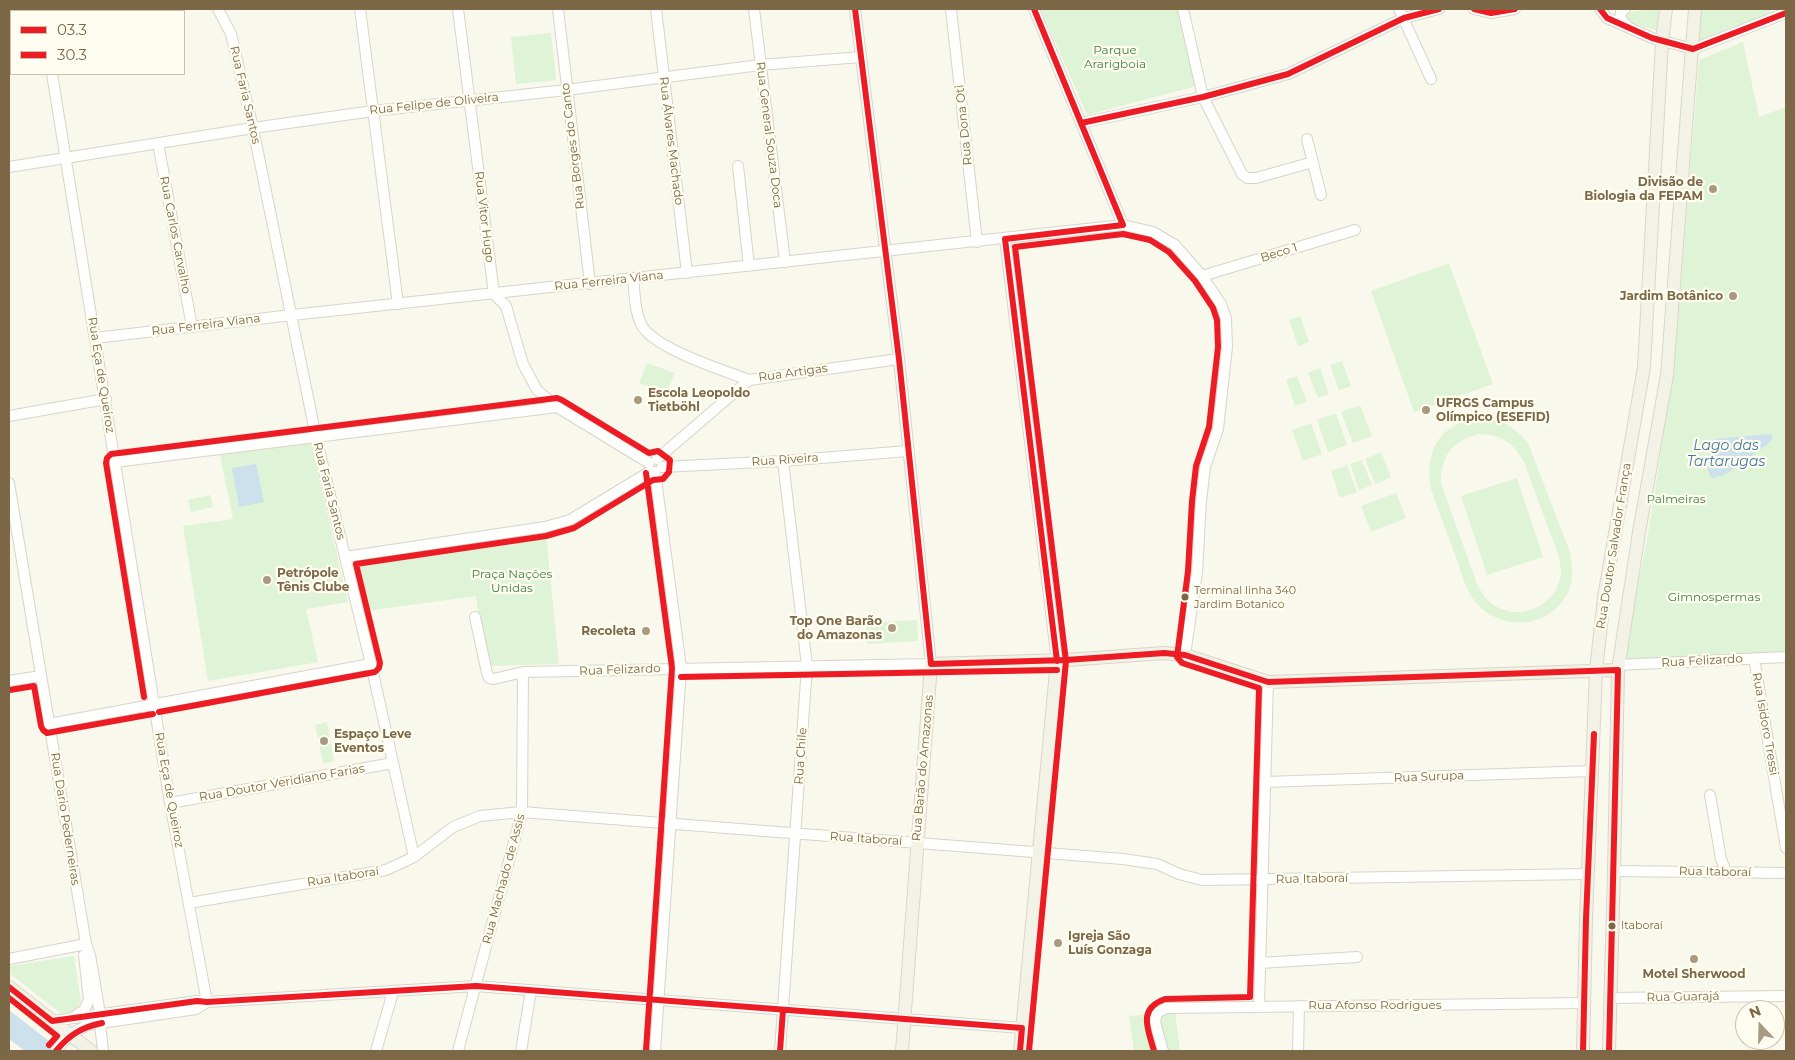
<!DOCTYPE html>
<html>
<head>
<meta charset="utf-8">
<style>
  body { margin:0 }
  #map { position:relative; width:1795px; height:1060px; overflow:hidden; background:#f9f8ed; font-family:Montserrat,sans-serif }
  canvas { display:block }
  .frame { position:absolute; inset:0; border:10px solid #7c6747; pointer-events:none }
  .legend { position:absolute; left:10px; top:10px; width:175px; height:65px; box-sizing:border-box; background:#fffdf0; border:1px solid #cbc1ac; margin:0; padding:6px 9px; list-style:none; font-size:15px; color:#7c6747 }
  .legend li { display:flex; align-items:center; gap:10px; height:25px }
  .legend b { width:25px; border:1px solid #cbc1ac }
  .north { position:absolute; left:1735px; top:1000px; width:50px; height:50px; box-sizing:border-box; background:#fffdf0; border:1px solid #cbc1ac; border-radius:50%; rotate:339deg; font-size:14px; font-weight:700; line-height:20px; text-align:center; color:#7c6747 }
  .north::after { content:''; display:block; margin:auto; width:18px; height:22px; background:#a89a81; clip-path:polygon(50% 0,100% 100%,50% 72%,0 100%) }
</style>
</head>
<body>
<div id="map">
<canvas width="1795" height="1060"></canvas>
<div class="frame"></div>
<ul class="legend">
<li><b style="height:6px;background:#ed1c24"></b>03.3</li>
<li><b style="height:6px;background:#ed1c24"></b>30.3</li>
</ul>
<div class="north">N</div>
</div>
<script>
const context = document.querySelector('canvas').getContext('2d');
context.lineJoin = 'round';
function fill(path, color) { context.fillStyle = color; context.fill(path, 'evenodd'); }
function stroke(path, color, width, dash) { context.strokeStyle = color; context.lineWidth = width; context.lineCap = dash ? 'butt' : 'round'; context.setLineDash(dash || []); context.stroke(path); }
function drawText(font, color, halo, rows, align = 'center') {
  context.font = font + ' Montserrat,sans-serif'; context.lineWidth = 4.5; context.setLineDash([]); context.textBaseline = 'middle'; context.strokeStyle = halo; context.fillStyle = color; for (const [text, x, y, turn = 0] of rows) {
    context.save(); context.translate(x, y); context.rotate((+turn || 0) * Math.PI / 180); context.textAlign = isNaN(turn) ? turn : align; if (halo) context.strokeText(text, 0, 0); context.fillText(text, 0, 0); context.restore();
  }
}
fill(new Path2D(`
  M1041,9H1181L1200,85L1087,115Z
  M1652,9H1660L1658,31L1625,21V13Z
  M1701,9H1771L1769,14L1763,18L1699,41Z
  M551,33L556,80L516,84L511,37Z
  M1743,42L1759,117L1786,107V653L1623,660L1648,534L1674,368L1699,60Z
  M1449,263L1493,384L1414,412L1371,291Z
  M1300,316L1309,342L1298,346L1289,320Z
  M1342,361L1351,386L1339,390L1330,365Z
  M647,363L675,373L666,393L639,383Z
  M1320,368L1329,394L1318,398L1308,373Z
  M1297,376L1307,402L1295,406L1286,380Z
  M1360,405L1372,436L1353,443L1341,412Z
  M1336,413L1347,445L1328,452L1317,420Z
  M1485,417C1506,422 1514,427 1528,443L1570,552C1572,565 1574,578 1569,590C1553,627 1505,633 1478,605C1467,594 1462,575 1457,560C1448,536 1439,513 1431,489C1424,446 1442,422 1485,417ZM1479,434C1502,435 1512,442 1524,462L1559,557C1560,562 1561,568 1561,572C1558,604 1525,621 1497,607C1487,602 1482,593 1477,584L1441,483C1441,455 1452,441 1479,434Z
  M1311,423L1322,454L1303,461L1292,430Z
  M311,443L348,602L306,609L318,662L208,681L183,526L233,519L220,455Z
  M1381,452L1391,477L1375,484L1365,459Z
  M1362,460L1372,485L1359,490L1350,464Z
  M1347,465L1357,492L1340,498L1331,471Z
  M1517,478L1543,557L1487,575L1461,496Z
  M1396,493L1406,518L1371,532L1361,506Z
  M210,495L213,507L191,512L188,500Z
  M546,535L559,664L485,666L476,596L366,611L354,559Z
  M917,620L918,641L867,644L866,623Z
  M327,722L334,761L323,764L315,725Z
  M74,956L81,1002L73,1012L62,1014L9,973V966Z
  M1175,1012L1180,1051H1134L1129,1016Z`), '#dff3d6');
fill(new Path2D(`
  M1770,434L1772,435V439L1769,443C1755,453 1729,477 1712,478C1704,469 1709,453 1711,442L1715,439Z
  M256,464L264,502L239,507L232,468Z
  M9,1010L62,1051H25L9,1039Z`), '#cce1ec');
const minor = new Path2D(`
  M42,9L43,11
  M218,9L231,34L253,128L316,437L371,664L414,857
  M360,9L398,304
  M458,9L494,294L506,306L523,364L537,390L557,407L649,463
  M558,9L590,284
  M656,9L687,273
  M754,9L785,262
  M951,9L977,242
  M1034,9L1123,225
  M1183,9L1203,97L1242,174L1247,178H1256L1313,162
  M1399,9L1431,79
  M1474,9L1491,13L1515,9
  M1600,9L1607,18L1652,38L1693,49L1786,13
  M1625,9L1621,12L1620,18L1627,26
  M52,74L170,803L207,1002
  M1081,123L1203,97L1288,74L1404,18L1439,9
  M1307,139L1321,195
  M158,143L192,327
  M738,166L749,266
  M9,167L253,128L373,111L566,90L760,65L861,57
  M1005,239L1057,661
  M1202,276L1355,230
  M633,278C635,293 634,310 641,324C652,348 723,370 749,380
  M95,338L292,315L1123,225L1153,232L1175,245L1202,276L1221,304L1226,318L1227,347L1218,429L1205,467L1201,501L1197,572L1185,655
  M9,416L106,399
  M657,459L749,380L899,359
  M115,462L557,407
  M662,467L783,461L908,451
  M655,472L681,668L655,1051
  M9,483L86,944L90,955L100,1014
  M345,557L545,527L570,520L651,471
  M475,617L487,673L489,678L494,679L523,672L931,664L899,359L855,9
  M1754,658L1786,848
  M1618,665L1786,657
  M9,681L41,676
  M49,724L371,664
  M1265,782L1592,771
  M1710,795L1721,859L1726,872
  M170,803L393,763
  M1614,871L1786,873
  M189,903L386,870L414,857L453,827L480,816L522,812L1123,859L1157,864L1179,874L1202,880L1588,874
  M9,959L86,944
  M1260,963L1357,957
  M1610,998L1786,996
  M1259,1006L1268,682
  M74,1017L84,1010L89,1000L84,955
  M52,1021L197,1001L207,1002L476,986L1022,1028
  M100,1023L103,1051
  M56,1051L69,1035L88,1025L196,1009L207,1002
  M376,1051L393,992
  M458,1051L522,812L523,672
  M521,1051L531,990
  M780,1051L807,666L783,461
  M1163,1051L1155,1022L1157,1013L1166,1008L1584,1003
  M1298,1051L1299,1006`);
const major = new Path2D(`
  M9,987L91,1051
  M902,1051L931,664L1066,660L1164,653L1185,655L1268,682L1618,670
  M1020,1051L1057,661
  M1583,1051L1586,919L1596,671L1604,597L1644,367L1662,42L1666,9
  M1609,1051L1614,871L1618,670L1639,532L1667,375L1695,9`);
stroke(minor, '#d8d4ca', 12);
stroke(major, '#dbd5c9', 14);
stroke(minor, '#fefefc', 10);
stroke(major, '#f3f2e6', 12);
stroke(new Path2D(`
  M855,9L899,359L931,664L1066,660L1164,653L1185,655L1268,682L1618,670L1609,1051
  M1034,9L1123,225L1005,239L1057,661
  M1474,9L1491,13L1515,9
  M1600,9L1607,18L1652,38L1693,49L1786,13
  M1081,123L1203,97L1288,74L1404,18L1439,9
  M9,987L52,1021L197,1001L207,1002L476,986L1022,1028L1020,1051
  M56,1051C69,1035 82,1027 102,1023
  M780,1051L783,1010
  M1583,1051L1586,919L1594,734`), '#ed1c24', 6);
stroke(new Path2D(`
  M681,677L1057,670
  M10,690L34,686L41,726L43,730L47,733L153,714
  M144,697L106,463L107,458L111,454L557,398L562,400L649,453L658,451L670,460L669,472L663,479L653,480L574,528L546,536L356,564L380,663L379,668L375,672L159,712
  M9,998L57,1036L49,1045
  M646,1050L672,668L646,473
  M1029,1051L1066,661L1015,247L1123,234L1150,240L1169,252L1195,281L1213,308L1217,320L1218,347L1209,427L1196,466L1192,501L1188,571L1177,657L1182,663L1259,688L1250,997L1165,999C1137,1009 1148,1029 1154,1051`), '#ed1c24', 6);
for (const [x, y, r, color] of [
  [1713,189,5,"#a89a81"],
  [1733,296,5,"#a89a81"],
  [638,400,5,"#a89a81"],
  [1426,410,5,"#a89a81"],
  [267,580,5,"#a89a81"],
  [1185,597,4.5,"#7c6747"],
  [892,628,5,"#a89a81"],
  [646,631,5,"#a89a81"],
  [324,741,5,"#a89a81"],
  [1612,926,4.5,"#7c6747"],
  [1058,943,5,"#a89a81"],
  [1694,959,5,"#a89a81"]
]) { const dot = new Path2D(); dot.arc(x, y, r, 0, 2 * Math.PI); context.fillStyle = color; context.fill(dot); stroke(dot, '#fffdf0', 2); }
drawText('11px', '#7c6747', '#fffdf0', [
  ["Terminal linha 340",1194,591],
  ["Jardim Botanico",1194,605],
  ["Itaboraí",1621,926]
], 'left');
drawText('12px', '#41833e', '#fffdf0', [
  ["Parque",1115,50],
  ["Ararigboia",1115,64],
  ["Palmeiras",1676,499],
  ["Praça Nações",512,574],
  ["Unidas",512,588],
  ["Gimnospermas",1714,597]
]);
drawText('12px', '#7c6747', '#fffdf0', [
  ["Rua Faria Santos",245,95,77],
  ["Rua Felipe de Oliveira",434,104,-6],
  ["Rua Dona Oti",964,125,-96],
  ["Rua General Souza Doca",769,135,83],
  ["Rua Álvares Machado",671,141,83],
  ["Rua Borges do Canto",573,146,-97],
  ["Rua Vitor Hugo",484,217,83],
  ["Rua Carlos Carvalho",175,235,79],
  ["Beco 1",1279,253,-17],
  ["Rua Ferreira Viana",609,281,-6],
  ["Rua Ferreira Viana",206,325,-7],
  ["Rua Artigas",793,373,-8],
  ["Rua Eça de Queiroz",101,375,81],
  ["Rua Riveira",785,460,-4],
  ["Rua Faria Santos",329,491,76],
  ["Rua Doutor Salvador França",1614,546,-81],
  ["Rua Felizardo",1702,661,-3],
  ["Rua Felizardo",620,670,-2],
  ["Rua Isidoro Tressi",1765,724,80],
  ["Rua Chile",801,756,-86],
  ["Rua Barão do Amazonas",923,768,-85],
  ["Rua Surupa",1429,777,-2],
  ["Rua Doutor Veridiano Farias",282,783,-10],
  ["Rua Eça de Queiroz",169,790,80],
  ["Rua Dario Pederneiras",65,819,81],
  ["Rua Itaboraí",866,839,4],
  ["Rua Itaboraí",1715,872,1],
  ["Rua Itaboraí",343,877,-9],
  ["Rua Machado de Assis",504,879,-75],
  ["Rua Itaboraí",1312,879,-1],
  ["Rua Guarajá",1683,997,-1],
  ["Rua Afonso Rodrigues",1375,1005]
]);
drawText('bold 12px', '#7c6747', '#fffdf0', [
  ["Divisão de",1703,182,"right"],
  ["Biologia da FEPAM",1703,196,"right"],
  ["Jardim Botânico",1723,296,"right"],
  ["Escola Leopoldo",648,393],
  ["Tietböhl",648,407],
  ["UFRGS Campus",1436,403],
  ["Olímpico (ESEFID)",1436,417],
  ["Petrópole",277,573],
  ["Tênis Clube",277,587],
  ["Top One Barão",882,621,"right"],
  ["do Amazonas",882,635,"right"],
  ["Recoleta",636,631,"right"],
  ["Espaço Leve",334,734],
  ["Eventos",334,748],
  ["Igreja São",1068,936],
  ["Luís Gonzaga",1068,950],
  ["Motel Sherwood",1694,974,"center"]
], 'left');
drawText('italic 14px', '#437aa1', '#fffdf0', [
  ["Lago das",1726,446],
  ["Tartarugas",1726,462]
]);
</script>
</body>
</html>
